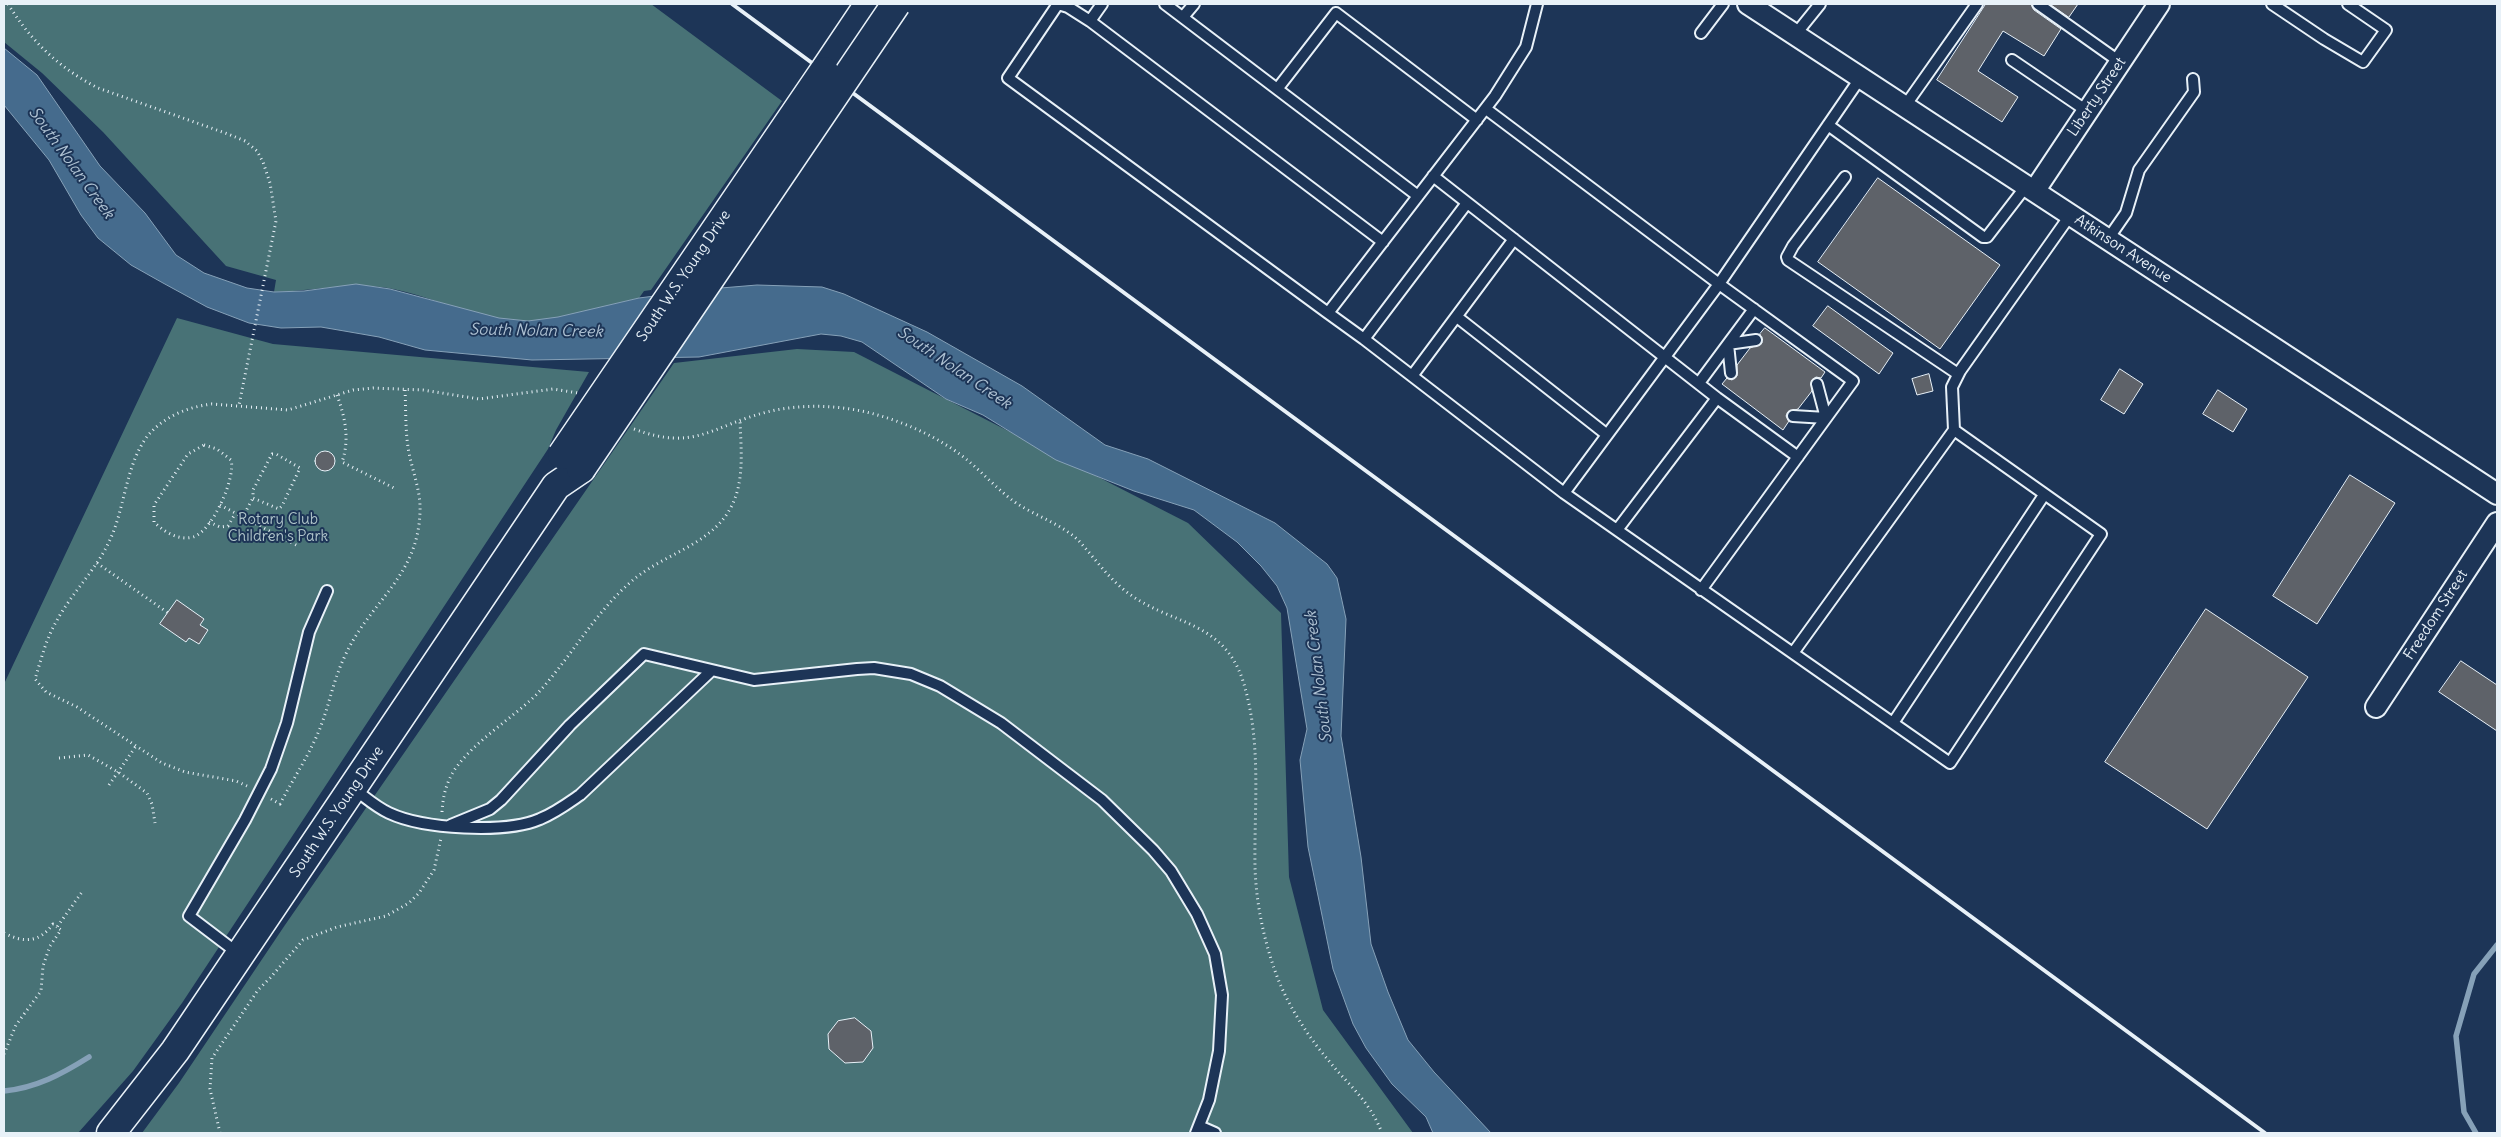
<!DOCTYPE html>
<html>
<head>
<meta charset="utf-8">
<style>
  body { margin:0 }
  #map { position:relative; width:2501px; height:1137px; overflow:hidden; background:#1d3557; font-family:Delius,sans-serif }
  canvas { display:block }
  .frame { position:absolute; inset:0; border:5px solid #e8f1f8; pointer-events:none }
</style>
</head>
<body>
<div id="map">
<canvas width="2501" height="1137"></canvas>
<div class="frame"></div>
</div>
<script>
const context = document.querySelector('canvas').getContext('2d');
context.lineJoin = 'round';
function fill(path, color) { context.fillStyle = color; context.fill(path, 'evenodd'); }
function stroke(path, color, width, dash) { context.strokeStyle = color; context.lineWidth = width; context.lineCap = dash ? 'butt' : 'round'; context.setLineDash(dash || []); context.stroke(path); }
function drawText(font, color, halo, rows, align = 'center') {
  context.font = font + ' Delius,sans-serif'; context.lineWidth = 4; context.setLineDash([]); context.textBaseline = 'middle'; context.strokeStyle = halo; context.fillStyle = color; for (const [text, x, y, turn = 0] of rows) {
    context.save(); context.translate(x, y); context.rotate((+turn || 0) * Math.PI / 180); context.textAlign = isNaN(turn) ? turn : align; if (halo) context.strokeText(text, 0, 0); context.fillText(text, 0, 0); context.restore();
  }
}
fill(new Path2D(`
  M4,4H651L782,101L651,290L644,291L639,298C603,306 565,320 528,321C480,322 434,296 388,288C349,282 313,291 274,292L276,280L226,266L103,132L42,73L4,42Z
  M177,318L273,344L589,372L556,430L548,449L182,1003L133,1071L78,1133H4V684Z
  M797,349L854,352L1188,523L1281,613L1289,877L1323,1010L1413,1133H142L179,1083L285,925L674,363Z`), '#487276');
const water = new Path2D(`
  M4,48L37,75L100,166L145,213L176,255L204,273L247,288L274,292L304,291L356,284L390,289L499,318L528,321L558,317L639,298L709,289L757,285L822,287L844,294L927,332L1022,386L1105,445L1148,459L1275,523L1327,564L1337,578L1346,619L1341,736L1361,857L1371,944L1388,992L1408,1040L1434,1072L1491,1133H1433L1426,1117L1392,1084L1366,1048L1353,1024L1333,969L1308,847L1300,760L1307,729L1287,608L1277,586L1261,566L1237,542L1194,510L1134,491L1056,460L983,415L946,399L862,342L841,336L821,334L699,357L532,360L425,350L379,337L321,327L281,328L249,323L207,307L163,283L131,265L98,238L81,215L49,160L4,105Z`);
fill(water, '#456b8d');
stroke(water, '#86a1b8', 1);
stroke(new Path2D(`
  M4,1091C36,1088 62,1074 89,1057
  M2476,1133L2464,1112L2456,1036L2474,974L2497,945`), '#86a1b8', 5.5);
const building = new Path2D(`
  M1986,4H2031L2034,10L2061,29L2044,56L2003,31L1978,71L2018,97L2002,122L1937,80Z
  M2050,4H2078L2069,17Z
  M1878,178L2000,265L1940,349L1818,262Z
  M1828,306L1893,353L1879,374L1813,326Z
  M1765,328L1825,372L1821,378L1816,377L1812,380V391L1798,409L1788,412L1786,416L1789,421L1783,430L1722,384L1727,378L1732,380L1737,376V365L1750,348L1762,343L1760,334Z
  M2120,369L2143,384L2124,414L2101,400Z
  M1929,374L1933,391L1917,395L1912,379Z
  M2218,390L2247,409L2233,432L2203,414Z
  M315 461a10 10 0 1 1 20 0a10 10 0 1 1-20 0Z
  M2350,475L2395,503L2317,624L2273,596Z
  M177,600L204,619L200,625L208,630L199,644L189,638L186,642L160,624Z
  M2206,609L2308,677L2207,829L2105,762Z
  M2461,661L2497,685V731L2439,692Z
  M855,1018L871,1031L873,1048L863,1062L845,1063L829,1049L828,1034L838,1021Z`);
fill(building, '#5e6269');
stroke(building, '#e8f1f8', 1);
const service = new Path2D(`
  M1165,4L1418,196
  M2038,4L2120,62
  M2272,4L2324,39L2363,62L2386,30L2348,4
  M1183,17L1194,4
  M1090,21L1102,4
  M1701,33L1723,4
  M1795,35L1820,4
  M2012,60L2087,111
  M1278,88L1336,13L1477,120
  M1905,106L1977,4
  M1486,109L1719,284L1853,381L1701,590
  M1828,125L1983,237H1987L2027,185
  M1433,176L1717,398L1798,457
  M1845,177L1793,246L1787,257L1788,260L1958,374
  M1467,203L1364,339L1564,493L1719,284L1861,77
  M2108,239L2126,213L2139,170L2194,92L2193,79
  M1328,313L1008,78L1058,4L1068,7L1090,21L1383,242
  M1457,317L1606,434
  M1364,339L1328,313L1495,96L1526,47L1537,4
  M1731,373L1728,344L1756,340
  M1412,376L1514,239
  M1699,383L1754,309
  M1793,416L1826,418L1817,384
  M1564,493L1950,763L2101,534L1954,430
  M1617,530L1717,398
  M1793,653L1954,430L1952,387L1960,371L2071,214
  M1893,723L2044,495
  M354,789C365,797 376,807 389,813C423,829 505,834 540,819C555,813 567,804 580,795L711,671
  M451,825L490,809L501,800L570,725L644,654L754,680L857,669L874,668L911,674L940,686L1001,723L1102,800L1153,850L1171,871L1197,914L1215,954L1222,995L1219,1051L1209,1100L1196,1133
  M239,954L189,916L245,820L271,769L287,723L309,632L327,591
  M1199,1126L1215,1133`);
const minor = new Path2D(`
  M1748,4L2497,494
  M2035,190L2159,4
  M2376,707L2497,523`);
const secondary = new Path2D(`
  M824,71L869,4
  M111,1133L175,1051L556,486L581,469`);
stroke(service, '#e8f1f8', 14);
stroke(minor, '#e8f1f8', 24);
stroke(secondary, '#e8f1f8', 31);
stroke(new Path2D(`
  M8,4C31,41 59,68 98,88L228,134L245,141L257,151L263,162L270,183L276,221L239,405
  M337,395C345,417 350,439 342,462L394,488
  M634,429C695,452 711,426 767,412C803,403 845,405 881,416C911,425 941,439 966,459C983,473 998,490 1016,503C1036,516 1061,524 1078,540C1093,556 1106,575 1123,589C1167,626 1222,617 1243,681C1262,741 1254,806 1255,867C1256,901 1263,936 1274,968C1285,1001 1306,1034 1329,1061C1350,1087 1369,1100 1382,1133
  M204,445L217,449L231,460C236,478 212,532 193,537C179,541 164,532 154,522V505L188,454Z
  M272,454H276L300,468L282,506L279,509L253,498V490Z
  M220,505L298,546
  M242,518L253,498
  M209,522L220,527L228,526L235,514
  M97,563L168,613
  M59,758L88,755L118,772L147,793L152,804L155,823
  M109,785L136,746
  M247,786L236,781L185,772L162,763L77,707L46,692L35,679C41,660 46,639 56,622C71,594 95,571 109,542C125,509 125,468 146,438C162,417 187,407 212,404L288,410L353,390L373,388L423,390L479,399L553,389L578,393
  M271,799L280,804C294,777 312,751 322,723C330,701 334,679 344,658C368,603 418,578 420,512C421,492 413,473 409,453C405,432 406,410 405,388
  M442,812C443,796 446,783 455,769C476,740 510,720 536,695C571,658 594,613 633,580C664,554 710,545 730,509C745,483 741,450 740,420
  M4,933C24,943 39,943 53,924L57,927
  M4,1054L16,1025L41,991L43,966L50,946L61,930L57,927L82,892
  M220,1133L210,1089L212,1058L258,990L270,978L303,940L337,927L386,916L409,903L419,893L434,870L441,838`), '#e8f1f8', 3, [1, 4]);
stroke(service, '#1d3557', 10);
stroke(minor, '#1d3557', 20);
stroke(secondary, '#1d3557', 28);
stroke(new Path2D(`
  M732,4L2265,1133`), '#e8f1f8', 4);
const secondaryBridge = new Path2D(`
  M562,455L824,71
  M581,469L896,4`);
stroke(secondaryBridge, '#e8f1f8', 31, []);
stroke(secondaryBridge, '#1d3557', 28);
drawText('15px', '#e8f1f8', '#1d3557', [
  ["Liberty Street",2097,97,-56],
  ["Atkinson Avenue",2123,249,33],
  ["South W.S. Young Drive",684,276,-56],
  ["Freedom Street",2436,615,-57],
  ["South W.S. Young Drive",337,812,-56]
]);
drawText('15px', '#b0c5ca', '#1d3557', [
  ["Rotary Club",278,520],
  ["Children's Park",278,537]
]);
drawText('italic 16px', '#afc2d3', '#1d3557', [
  ["South Nolan Creek",71,163,54],
  ["South Nolan Creek",536,331,1],
  ["South Nolan Creek",954,368,34],
  ["South Nolan Creek",1319,677,-97]
]);
</script>
</body>
</html>
